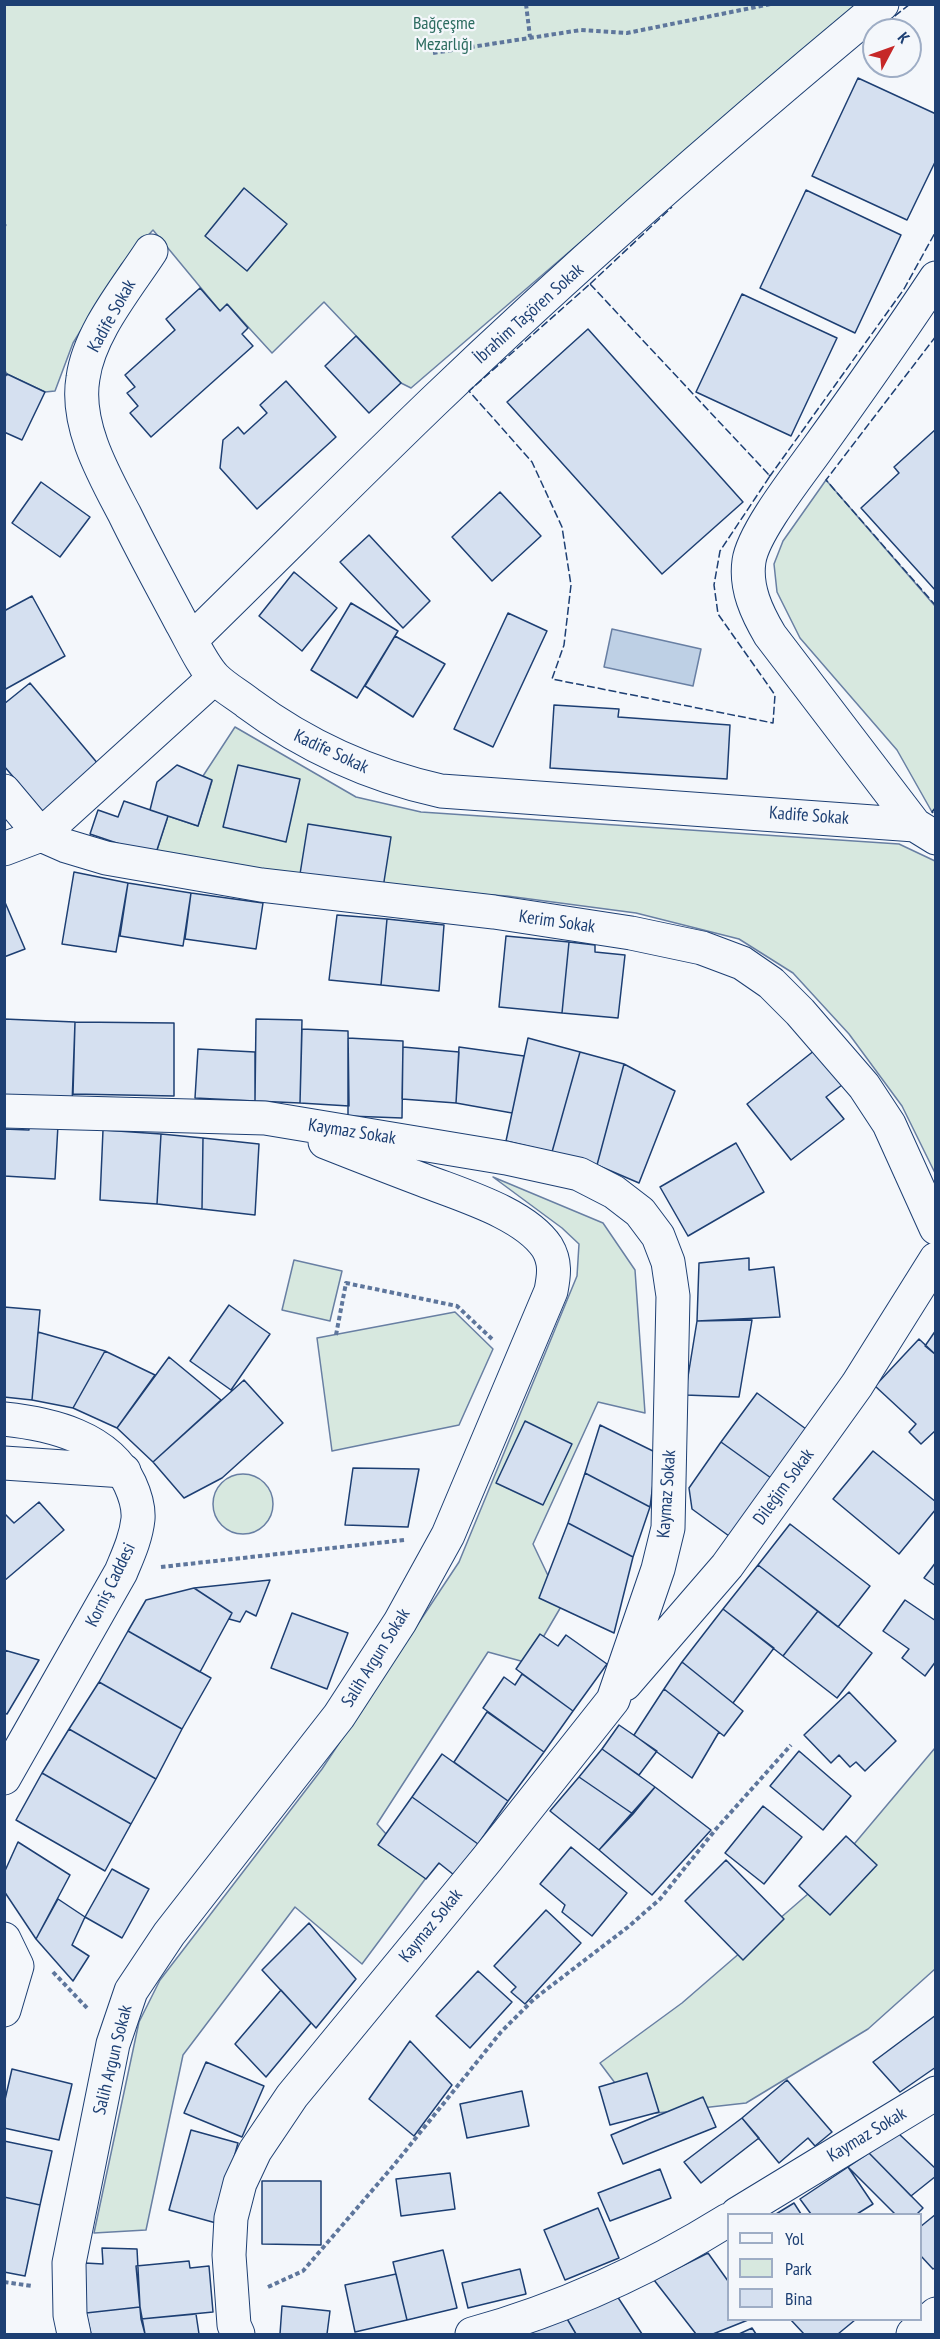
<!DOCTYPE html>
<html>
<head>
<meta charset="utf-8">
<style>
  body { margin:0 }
  #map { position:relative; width:940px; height:2339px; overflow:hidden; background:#f4f7fb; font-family:"PT Sans Narrow",sans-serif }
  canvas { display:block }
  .frame { position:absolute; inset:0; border:6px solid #1d3f73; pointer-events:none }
  .legend { position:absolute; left:727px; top:2213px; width:195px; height:108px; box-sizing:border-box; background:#f4f7fb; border:2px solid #9eadc5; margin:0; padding:8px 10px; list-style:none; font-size:18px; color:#1d3f73 }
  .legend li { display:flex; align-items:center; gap:12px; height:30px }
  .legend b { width:30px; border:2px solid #9eadc5 }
  .north { position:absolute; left:862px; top:18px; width:60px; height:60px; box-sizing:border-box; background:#f4f7fb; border:2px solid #9eadc5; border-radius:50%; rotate:49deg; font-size:16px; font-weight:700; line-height:24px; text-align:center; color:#1d3f73 }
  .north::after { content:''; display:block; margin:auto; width:21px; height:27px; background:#c62828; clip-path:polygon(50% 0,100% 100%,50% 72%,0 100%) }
</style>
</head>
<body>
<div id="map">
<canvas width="940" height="2339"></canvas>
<div class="frame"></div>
<ul class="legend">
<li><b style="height:8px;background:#f4f7fb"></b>Yol</li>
<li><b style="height:16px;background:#d7e8df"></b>Park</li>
<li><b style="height:16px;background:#d5e0f0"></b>Bina</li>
</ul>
<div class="north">K</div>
</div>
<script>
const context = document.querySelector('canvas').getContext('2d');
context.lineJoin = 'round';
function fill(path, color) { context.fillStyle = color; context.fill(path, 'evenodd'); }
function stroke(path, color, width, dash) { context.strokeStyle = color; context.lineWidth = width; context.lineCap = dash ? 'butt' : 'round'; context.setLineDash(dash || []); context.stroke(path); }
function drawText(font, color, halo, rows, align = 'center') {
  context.font = font + ' "PT Sans Narrow",sans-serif'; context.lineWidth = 4.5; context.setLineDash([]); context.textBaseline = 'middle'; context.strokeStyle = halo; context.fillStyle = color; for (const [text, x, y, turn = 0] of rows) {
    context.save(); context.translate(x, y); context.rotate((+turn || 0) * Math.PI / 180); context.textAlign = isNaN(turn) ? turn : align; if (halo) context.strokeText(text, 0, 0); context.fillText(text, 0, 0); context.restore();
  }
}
const green = new Path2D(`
  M5,5H856L411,388L401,383L324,302L272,353L228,305L220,311L153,230L122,264L73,343L55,391L45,392L7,374L5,371L4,229L6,225L4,224Z
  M826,480L935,606L936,807L932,812L897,750L800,638L777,592L774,564L783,541Z
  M235,727L356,797L421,812L899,844L935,861V1173L902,1106L849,1034L793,973L739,939L636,913L507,896L383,888L155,856L168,816L198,826L212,781L203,776Z
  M493,1177L603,1223L635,1270L645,1413L598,1402L533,1544L562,1605L528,1663L488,1652L377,1824L426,1878L362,1964L295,1907L183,2055L146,2230L94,2233L139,2022L160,1980L322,1769L459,1562L577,1276L579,1244L562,1228Z
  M294,1260L342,1271L330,1321L282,1310Z
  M455,1312L493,1349L459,1425L332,1451L317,1338Z
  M213 1504a30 30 0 1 1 60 0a30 30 0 1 1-60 0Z
  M935,1748V1969L868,2029L746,2103L639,2115L600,2063L682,2003L823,1881Z`);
fill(green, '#d7e8df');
stroke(green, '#687fa3', 1.5);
const water = new Path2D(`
  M612,629L701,649L693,686L604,667Z`);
fill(water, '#bed0e5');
stroke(water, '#687fa3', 1.5);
const building = new Path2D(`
  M858,78L936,114V160L907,220L812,176Z
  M244,188L287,224L247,271L205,236Z
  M806,190L901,235L855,333L760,288Z
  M200,288L220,311L227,304L248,328L242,334L253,346L151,437L130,413L138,406L127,393L135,387L125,375L175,330L166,319Z
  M742,294L837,338L791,436L696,392Z
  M588,329L743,502L662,574L507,402Z
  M356,336L401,383L369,413L325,366Z
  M7,374L45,392L22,440L4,432V378Z
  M286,381L336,437L257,509L220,468L223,440L238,427L244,434L267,413L260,405Z
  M936,429V591L861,508L899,473L894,467Z
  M41,482L90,517L60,557L12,523Z
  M500,492L541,536L492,581L452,537Z
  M369,535L430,601L403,628L340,562Z
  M294,572L337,608L302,651L259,616Z
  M32,596L65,656L4,690V611Z
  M351,603L398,631L357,698L311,670Z
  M508,613L547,631L493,747L454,729Z
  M395,636L445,664L413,717L365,686Z
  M30,683L99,765L43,812L4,766V704Z
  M554,705L619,709L618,717L730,725L727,779L550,768Z
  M177,765L212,780L198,826L150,810L157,782Z
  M238,765L300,779L286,842L223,827Z
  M124,801L168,816L155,856L90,834L98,810L118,817Z
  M308,824L391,837L383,888L300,874Z
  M74,872L128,883L116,952L62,944Z
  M128,883L191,893L183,946L120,936Z
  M191,893L263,903L256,949L185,939Z
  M4,900L25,949L4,957Z
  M337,915L387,919L381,985L329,980Z
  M387,919L444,925L439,991L381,985Z
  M506,936L569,942L562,1013L499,1007Z
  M569,942L595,945V952L625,955L618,1018L562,1013Z
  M4,1019L75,1022L72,1105L4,1101Z
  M256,1019L302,1020L300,1103L255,1101Z
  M75,1022L174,1023V1096L73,1094Z
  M302,1029L348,1031L349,1106L300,1103Z
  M348,1038L403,1041L402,1118L348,1116Z
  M528,1038L580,1052L552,1152L506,1141Z
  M403,1047L459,1052L456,1103L402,1099Z
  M459,1047L524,1056L512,1113L456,1103Z
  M198,1049L255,1052V1101L195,1098Z
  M815,1050L842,1085L826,1097L844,1119L791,1160L747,1104Z
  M580,1052L624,1064L597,1165L552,1152Z
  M624,1064L675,1091L639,1183L597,1165Z
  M29,1123L58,1125L55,1179L4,1176V1129L29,1130Z
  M103,1130L161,1134L157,1204L100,1200Z
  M161,1134L203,1138L202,1209L157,1204Z
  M203,1138L259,1144L255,1215L202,1209Z
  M736,1143L764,1192L688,1236L660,1187Z
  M749,1258V1270L774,1267L780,1317L697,1321L699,1263Z
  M229,1305L270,1334L231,1390L190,1361Z
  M4,1307L40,1310L32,1400L4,1397Z
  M752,1320L739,1397L685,1395L697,1321Z
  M936,1330V1355L925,1346Z
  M38,1332L105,1351L73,1408L32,1400Z
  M919,1339L936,1355V1430L921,1444L909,1432L916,1424L875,1386Z
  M105,1351L155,1375L117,1428L73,1408Z
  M169,1357L221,1400L153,1462L117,1428Z
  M244,1380L283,1423L222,1478L184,1498L153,1462Z
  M757,1393L806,1429L771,1478L721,1442Z
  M525,1421L572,1444L543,1505L496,1483Z
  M600,1425L657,1453L650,1507L585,1473Z
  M721,1442L771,1478L729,1536L692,1509L689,1488Z
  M873,1451L936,1502V1509L899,1554L833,1499Z
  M353,1468L419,1469L408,1527L345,1525Z
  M585,1473L650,1507L633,1557L568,1523Z
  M39,1502L64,1530L4,1581V1513L14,1523Z
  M568,1523L633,1557L614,1633L539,1598Z
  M790,1524L870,1586L838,1627L758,1565Z
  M936,1562V1586L924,1578Z
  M758,1565L818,1611L783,1656L723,1609Z
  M270,1580L256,1616L246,1611L240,1622L229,1619L232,1613L194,1588Z
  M194,1588L232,1613L200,1672L128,1631L146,1600Z
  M905,1600L936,1621V1661L925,1676L902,1658L909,1649L883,1631Z
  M723,1609L774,1648L733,1703L682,1662Z
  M818,1611L872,1653L837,1698L783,1656Z
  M292,1613L348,1633L327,1689L271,1668Z
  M128,1631L211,1678L182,1729L99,1682Z
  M540,1634L558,1646L566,1635L607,1664L573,1711L516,1669Z
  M4,1650L39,1660L7,1714L4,1713Z
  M682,1662L743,1711L724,1736L664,1689Z
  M522,1674L573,1711L544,1752L483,1708L504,1677L515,1685Z
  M99,1682L182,1729L156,1779L69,1729Z
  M664,1689L719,1732L692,1778L634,1735Z
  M849,1692L896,1741L865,1771L856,1762L850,1767L839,1755L831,1763L804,1735Z
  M487,1712L544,1752L508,1801L454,1762Z
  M619,1725L657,1751L639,1775L602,1749Z
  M69,1729L156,1779L131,1824L42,1773Z
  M602,1749L655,1787L633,1814L579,1777Z
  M799,1751L851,1796L823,1830L770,1786Z
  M442,1754L508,1801L478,1844L412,1797Z
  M42,1773L131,1824L105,1871L16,1820Z
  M579,1777L633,1814L599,1850L550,1811Z
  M655,1787L711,1830L652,1895L599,1850Z
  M412,1797L478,1844L454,1875L439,1863L426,1879L378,1845Z
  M763,1806L802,1837L764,1884L725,1853Z
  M846,1836L877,1865L830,1915L799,1886Z
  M18,1842L70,1875L36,1939L4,1891V1873Z
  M571,1847L627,1893L592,1936L562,1912L565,1905L540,1884Z
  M726,1860L784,1919L743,1960L685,1901Z
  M112,1869L149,1889L122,1938L85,1917Z
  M58,1899L85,1917L72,1945L89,1956L73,1981L36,1939Z
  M546,1910L581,1943L525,2004L511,1992L516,1987L494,1966Z
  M309,1923L356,1979L316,2028L262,1970Z
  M478,1971L512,2002L470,2048L436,2016Z
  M281,1990L311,2023L266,2077L235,2044Z
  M936,2015V2067L900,2092L873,2062Z
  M410,2041L452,2085L414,2136L369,2099Z
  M206,2062L264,2086L242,2137L184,2113Z
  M12,2069L72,2084L59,2140L4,2128V2104Z
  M647,2073L659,2112L610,2125L599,2087Z
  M787,2080L832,2132L815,2146L808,2138L779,2163L742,2118Z
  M522,2091L529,2126L467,2138L460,2104Z
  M703,2097L716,2127L623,2164L611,2135Z
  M742,2118L759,2138L701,2183L684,2162Z
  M191,2130L238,2143L216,2223L169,2210Z
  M898,2133L936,2169V2176L911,2196L869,2153Z
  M4,2141L52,2151L40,2205L4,2197Z
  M869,2153L923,2208L917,2214H895L848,2167Z
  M848,2167L873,2204L857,2214H811L800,2199Z
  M660,2169L671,2198L610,2221L598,2193Z
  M450,2173L455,2209L401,2216L396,2179Z
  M262,2181H321V2245L262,2244Z
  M4,2197L40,2205L25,2276L4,2272Z
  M794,2203L801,2214H776Z
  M598,2208L619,2258L565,2280L544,2230Z
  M936,2214V2267L933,2269L920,2255V2227Z
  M102,2248L137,2249L140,2307L86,2313L85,2263L103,2264Z
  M443,2250L457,2308L407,2320L393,2262Z
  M708,2253L728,2281V2320H748L713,2334H696L654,2280Z
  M189,2261L190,2268L209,2266L213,2312L141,2319L136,2266Z
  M520,2269L526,2294L468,2308L462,2283Z
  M396,2274L407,2320L355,2332L345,2285Z
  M617,2296L642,2334H576L566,2317Z
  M282,2306L330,2311L327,2334H280Z
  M140,2307L145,2334H91L86,2313Z
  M196,2314L199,2334H145L141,2319Z
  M566,2317L576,2334H525Z
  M791,2320H855L838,2334H804Z
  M752,2328L756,2334H739Z`);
fill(building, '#d5e0f0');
stroke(building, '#1d3f73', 1.5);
const minor = new Path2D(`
  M151,251C127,288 89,333 83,378C75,425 104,475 125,515C143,552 163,588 182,624C191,640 203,666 215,678C225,688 238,695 248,703C307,747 369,775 441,791L915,825L936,838
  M191,640C272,561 352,480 433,402C577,264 729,131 882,4
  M4,791L41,835L66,846L106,858L261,885L494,912L631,933L702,948L742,963L771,983L800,1012L864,1086L889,1124L936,1228
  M915,825L770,635C757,613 745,588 749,561C753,533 797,477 815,452C856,395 897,337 936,278
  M4,849L41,835L214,678
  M4,1111L265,1118L506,1158L579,1174L614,1192L640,1212L658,1236L668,1262L673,1296L668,1528L658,1569L613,1700L487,1859L292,2096L255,2151L240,2183L231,2218L229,2255L234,2325L238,2334
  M4,1463L124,1471
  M625,1684L727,1566L857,1385L936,1259
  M4,1939L17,1966L4,2010
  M737,2214L936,2093
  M74,2334L70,2315L69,2263L113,2044L131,1991L169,1934L339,1716L400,1622L448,1535L551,1291C554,1275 556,1262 547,1247C524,1213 461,1195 423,1180C391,1168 358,1155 325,1142
  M472,2334C562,2309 649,2269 728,2220
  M913,2334L936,2314`);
const secondary = new Path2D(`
  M4,1419C51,1424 108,1437 130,1484C135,1495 139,1506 138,1519C136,1538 128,1555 121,1572L4,1778`);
stroke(minor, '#1d3f73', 35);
stroke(secondary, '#1d3f73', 35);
stroke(new Path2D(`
  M526,4L530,37
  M433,53L581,30L627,33L771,4
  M336,1335L346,1283L457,1306L492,1339
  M161,1567L404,1540
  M53,1972L87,2008
  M4,2282L32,2286
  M268,2287L303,2271L394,2165L501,2032L534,1999L628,1927L660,1899L716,1829L791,1745`), '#5e769c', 4, [4.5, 3]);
stroke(minor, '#f4f7fb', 33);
stroke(secondary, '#f4f7fb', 33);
stroke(new Path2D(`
  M886,23L910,4
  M590,284L770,476L720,551L714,585L718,614L775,695L773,723L552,679L564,645L571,585L562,527L532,462L469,391Z
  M590,284L672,207
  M936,336L826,480L936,606
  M769,475L770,476L904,289L936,231
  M936,807L932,812L936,815`), '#1d3f73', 1.5, [8, 3]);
drawText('18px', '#2c6c60', '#f4f7fb', [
  ["Bağçeşme",444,24],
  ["Mezarlığı",444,45]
]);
drawText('18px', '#1d3f73', '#f4f7fb', [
  ["İbrahim Taşören Sokak",529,314,-42],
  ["Kadife Sokak",112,316,-61],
  ["Kadife Sokak",331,752,25],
  ["Kadife Sokak",809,816,4],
  ["Kerim Sokak",557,922,8],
  ["Kaymaz Sokak",352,1132,9],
  ["Dileğim Sokak",784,1487,-54],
  ["Kaymaz Sokak",667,1494,-86],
  ["Korniş Caddesi",111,1585,-64],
  ["Salih Argun Sokak",376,1658,-58],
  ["Kaymaz Sokak",431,1926,-51],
  ["Salih Argun Sokak",113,2060,-76],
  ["Kaymaz Sokak",867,2135,-31]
]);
</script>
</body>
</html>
